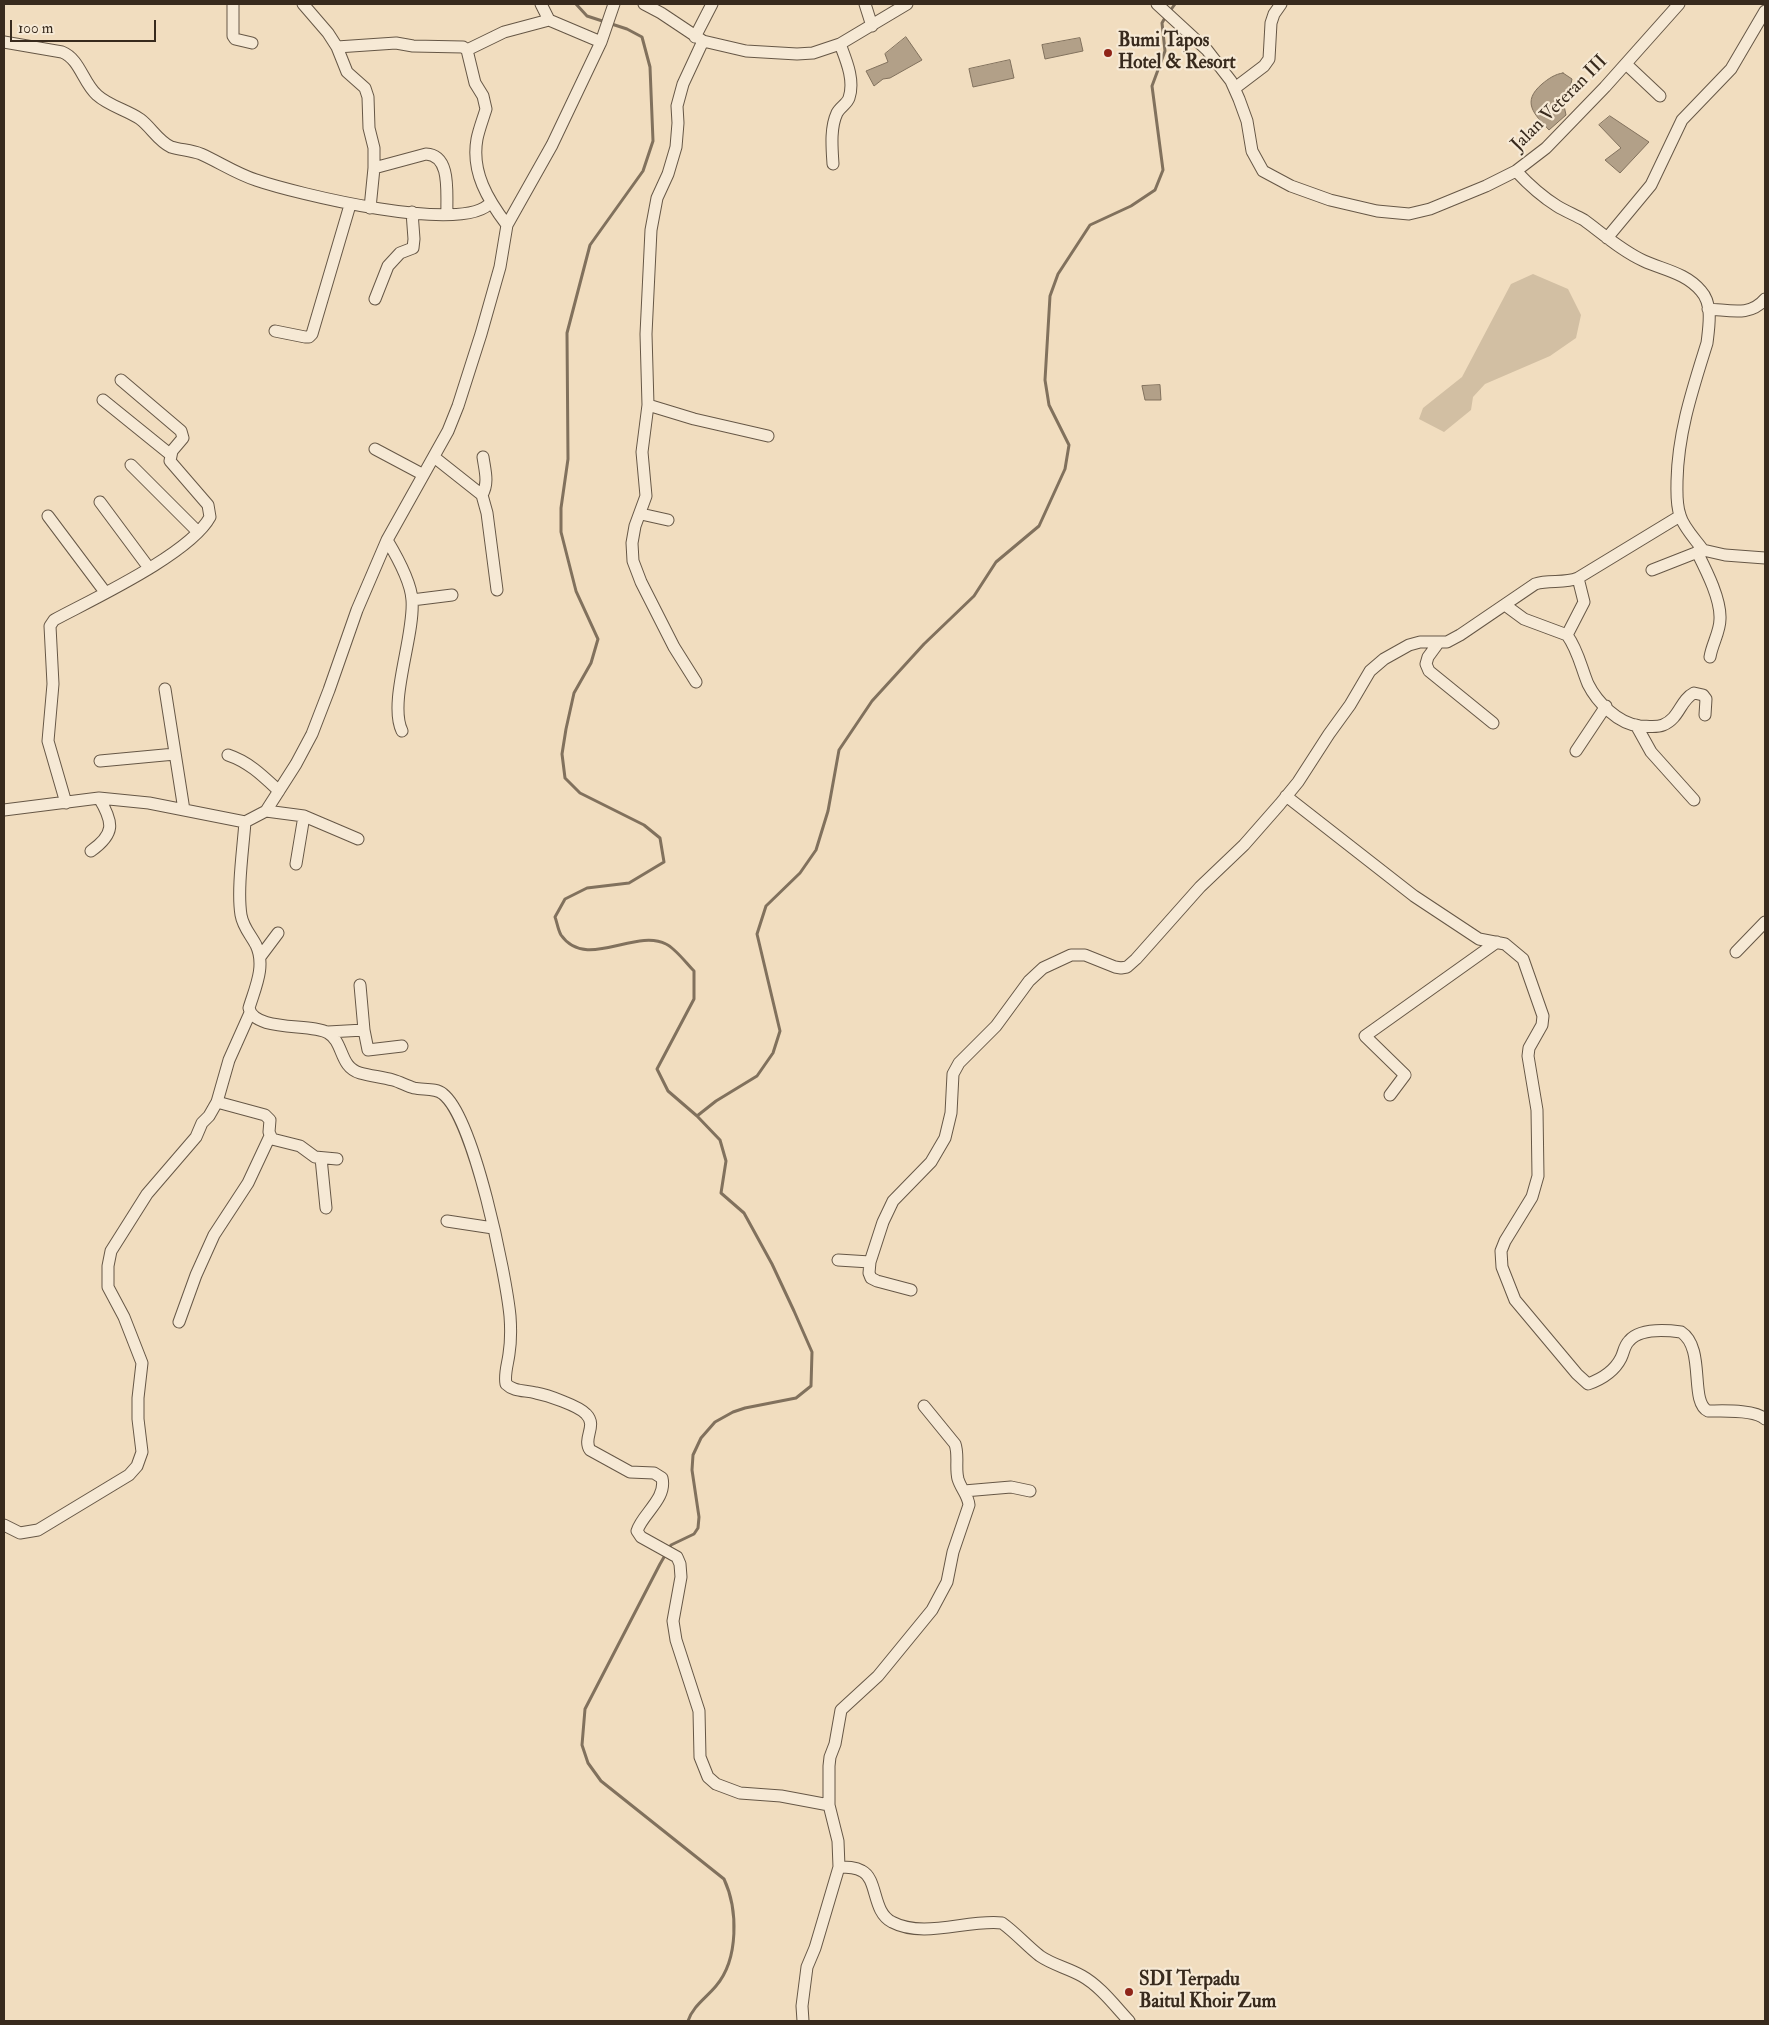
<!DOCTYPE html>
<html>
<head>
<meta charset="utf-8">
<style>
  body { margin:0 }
  #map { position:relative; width:1769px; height:2025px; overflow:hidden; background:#f1ddbf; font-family:"IM FELL Double Pica",serif }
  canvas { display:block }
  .frame { position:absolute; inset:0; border:5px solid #382a1d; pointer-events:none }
  .scale { position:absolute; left:10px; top:20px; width:146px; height:22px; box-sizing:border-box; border:2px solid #382a1d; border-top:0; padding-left:6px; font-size:15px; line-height:18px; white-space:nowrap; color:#382a1d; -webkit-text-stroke:4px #f6e9d5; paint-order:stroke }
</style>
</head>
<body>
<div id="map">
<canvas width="1769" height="2025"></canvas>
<div class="frame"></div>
<div class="scale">100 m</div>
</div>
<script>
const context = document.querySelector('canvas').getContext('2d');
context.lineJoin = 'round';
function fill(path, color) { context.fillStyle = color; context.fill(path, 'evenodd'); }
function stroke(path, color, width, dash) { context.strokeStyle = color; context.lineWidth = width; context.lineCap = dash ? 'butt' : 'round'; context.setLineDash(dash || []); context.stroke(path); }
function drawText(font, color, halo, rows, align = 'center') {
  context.font = font + ' "IM FELL Double Pica",serif'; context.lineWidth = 4.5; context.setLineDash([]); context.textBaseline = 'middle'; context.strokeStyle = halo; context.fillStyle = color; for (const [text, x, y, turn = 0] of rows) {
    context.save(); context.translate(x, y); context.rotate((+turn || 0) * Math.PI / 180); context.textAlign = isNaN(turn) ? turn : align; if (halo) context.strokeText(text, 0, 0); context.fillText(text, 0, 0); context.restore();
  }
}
fill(new Path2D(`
  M1533,274L1568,289L1581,315L1576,338L1550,356L1485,384L1473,397L1471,410L1444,432L1419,419L1423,408L1462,377L1511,284Z`), '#d2bfa3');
const water = new Path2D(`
  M906,37L922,60L890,78L883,79L874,86L866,71L888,62L885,54Z
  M1080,38L1083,51L1045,59L1042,45Z
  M1010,60L1014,78L973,87L969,69Z
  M1563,73L1572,79L1569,93H1566L1563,101L1566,115L1549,130C1534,114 1521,102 1542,84C1548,79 1555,74 1563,73Z
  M1610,116L1649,142L1620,173L1605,160L1621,148L1599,125Z
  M1160,385L1161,400H1145L1142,386Z`);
fill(water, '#b2a088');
stroke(water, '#81715d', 1);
stroke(new Path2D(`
  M576,4L587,16L627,29L642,37L650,67L653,141L643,171L590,245L567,333L568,459L561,508V532L576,591L598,639L591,663L574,693L566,729L562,754L565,778L580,793L644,825L660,838L664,862L629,883L587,888L565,899L555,917C557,922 558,930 561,935C586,971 635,928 666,944C675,948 687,964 694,971V999L657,1069L668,1091L697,1116L720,1140L726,1161L721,1193L744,1213L772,1264L794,1311L812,1352L811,1386L796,1398L745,1408L733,1412L715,1422L701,1438L693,1455L692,1470L699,1517L698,1528L694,1534L671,1545L660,1564L585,1709L582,1745L588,1763L601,1781L724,1879C738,1909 739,1959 716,1986C706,1998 693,2006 688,2021
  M1170,11L1175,4
  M697,1116L716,1101L757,1076L773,1053L780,1031L757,934L766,906L800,873L816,850L828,811L839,750L872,701L924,644L974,596L996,562L1039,526L1065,469L1069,445L1049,405L1045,380L1050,296L1058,274L1090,225L1131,206L1155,190L1163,170L1152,86L1165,51L1162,23L1166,16`), '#81715d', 3);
const street = new Path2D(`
  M233,4V36L235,39L252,43
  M303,4L328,33L337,47L396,43L413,46L463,47L467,50L475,83L483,96L486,109C483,119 479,129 477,139C471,172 488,200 507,225
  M541,4L549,20
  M644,4L661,13L703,41L746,51L797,54L813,53L840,44L907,4
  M865,4L872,26
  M1157,4L1207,50L1231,81L1239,99L1247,121L1252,151L1263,171L1291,186L1330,200L1377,211L1409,214L1430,209L1486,186L1516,171L1546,148L1605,87L1679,4
  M695,37L712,4
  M4,42L62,52C80,59 83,83 97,95C109,106 127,110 140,119C151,127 158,141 171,147C181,150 191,150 201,154C219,162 237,174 256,180C294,193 466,236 491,202
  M337,47L347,72L365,88L368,97L369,128L374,148V168L370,208
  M467,50L504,32L549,20L601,42
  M1626,64L1660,96
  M1235,88L1264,66L1269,59L1271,23L1274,14L1281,4
  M833,164C832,148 830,128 837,113C840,107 847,104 849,98C855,80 846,60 840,44
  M374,168L426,154C452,155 446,195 447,214
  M1516,171C1529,185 1541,196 1557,206C1565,211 1575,215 1584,220C1603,234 1622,251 1644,261C1664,270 1686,273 1701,291C1713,304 1709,326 1707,343C1693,388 1678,432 1677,481C1677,492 1676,504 1680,515C1683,527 1696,540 1703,550L1725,555L1765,558
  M1607,238L1651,185L1682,120L1731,69L1765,11
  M375,299L388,266L400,253L413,248L414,239L412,212
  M1708,309C1730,310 1750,317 1765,299
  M275,331L305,337H309L312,334L350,205
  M103,400L171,455
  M648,405L694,419L768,436
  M375,449L422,474
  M434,457L482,495L487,513L497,590
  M131,465L198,532
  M482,495C489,483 485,471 483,457
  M100,502L149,568
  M641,514L668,520
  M48,516L105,592
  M387,540C396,555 411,582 412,600C415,635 388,702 402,731
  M1697,552C1706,570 1721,599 1720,619C1720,632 1712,644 1710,657
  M1652,570L1703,550
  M1578,578L1584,602L1567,635C1578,650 1581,667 1588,684C1597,702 1618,724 1640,726C1647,726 1656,728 1663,725C1680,718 1680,700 1694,693L1703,695L1706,699L1705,715
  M412,600L452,595
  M1505,605L1524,619L1567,635
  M1439,642L1428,657L1426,664L1429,671L1493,723
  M696,682L674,647L641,582L633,561L632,543L635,526L646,496L642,452L648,405L646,334L651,230L657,198L668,174L676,147L678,123L677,106L683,84L703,41
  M165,689L184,810
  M1636,725L1651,752L1694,800
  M1576,751L1606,706
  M228,755C249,762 263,776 279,791
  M100,761L175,754
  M1286,796L1414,896L1479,939L1505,944L1523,959L1543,1016L1542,1025L1529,1048L1528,1056L1537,1110L1538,1176L1532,1197L1505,1241L1501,1251L1502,1267L1515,1300L1577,1374L1588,1384C1602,1379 1614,1372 1621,1358C1624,1352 1624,1346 1629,1341C1640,1328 1666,1330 1681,1332C1706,1348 1689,1402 1708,1411C1722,1411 1755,1409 1765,1419
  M66,803L48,741L53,684L50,626L54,620C93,599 190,554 210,517L208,505L170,461L172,451L183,438L181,431L121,380
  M4,810L99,798L149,803L245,822L266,811L296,764L312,734L329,690L357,610L387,540L448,431L458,406L481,334L500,267L507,225L552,145L601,42L614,4
  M266,811L304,816L358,839
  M245,822C243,849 237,890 241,915C243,927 250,934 256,945C266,966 255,988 249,1008C254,1032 312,1023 328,1033C344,1042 339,1067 360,1073C371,1076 382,1077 393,1080C400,1082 407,1086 414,1088C423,1090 436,1088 443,1094C474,1118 506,1275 510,1316C511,1329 511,1341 509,1354C508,1363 504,1374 506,1384C514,1392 525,1390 536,1393C547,1395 579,1406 586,1414C598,1426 582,1438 590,1450L630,1472L654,1473L662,1478C667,1499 642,1514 637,1531L641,1537L677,1557L680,1564L681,1577L673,1621L676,1640L699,1711L700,1757L708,1777L716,1784L740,1793L781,1796L829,1805
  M91,851C115,834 114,823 99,798
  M296,864L304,816
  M1736,952L1765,922
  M260,957L278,933
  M364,1030L368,1050L402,1046
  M328,1032L364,1030L360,985
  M1390,1095L1405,1075L1365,1036L1497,942
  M217,1102L265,1115L270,1120L269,1132L272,1139L300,1146L315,1157L337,1159
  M321,1158L326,1208
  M447,1221L493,1228
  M838,1260L870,1262
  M911,1290L877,1281L871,1278L869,1273L870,1262L883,1222L893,1201L931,1162L945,1138L951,1113L953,1074L959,1063L996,1026L1029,981L1043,968L1071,955H1085L1115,967L1121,968L1127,967L1136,959L1200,887L1244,845L1280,804L1298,782L1329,734L1350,705L1370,671L1384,659L1409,645L1420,642H1447L1460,635L1535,584C1549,579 1564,584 1578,578L1680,516
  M179,1322L196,1275L214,1235L248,1183L270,1136
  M964,1491L1011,1487L1030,1491
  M4,1525L20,1533L38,1530L129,1475L137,1466L142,1452L138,1419V1398L142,1363L124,1317L108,1287V1266L111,1251L147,1194L196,1137L202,1123L209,1116L217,1102L229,1060L250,1013
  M839,1867C847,1867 855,1867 862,1871C878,1879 872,1912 892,1922C924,1939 968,1919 1002,1923C1016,1933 1027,1946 1040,1956C1053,1965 1068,1968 1082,1976C1100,1986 1115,2006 1129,2021
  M803,2021L802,2006L807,1967L815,1948L839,1867L838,1841L829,1805V1766L830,1757L835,1744L841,1710L878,1676L932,1610L947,1582L953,1552L969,1505C968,1495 961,1489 958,1479C955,1468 959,1455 955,1444L924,1406`);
stroke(street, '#665746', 13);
stroke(street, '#f6e9d5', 11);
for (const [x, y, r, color] of [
  [1108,53,5,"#8f2418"],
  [1129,1992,5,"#8f2418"]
]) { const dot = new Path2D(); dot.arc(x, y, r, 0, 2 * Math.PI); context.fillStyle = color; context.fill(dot); stroke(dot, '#f6e9d5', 2); }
drawText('bold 19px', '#382a1d', '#f6e9d5', [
  ["Bumi Tapos",1118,42],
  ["Hotel & Resort",1118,64],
  ["SDI Terpadu",1139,1981],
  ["Baitul Khoir Zum",1139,2003]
], 'left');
drawText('19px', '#382a1d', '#f6e9d5', [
  ["Jalan Veteran III",1560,104,-45]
]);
</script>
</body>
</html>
